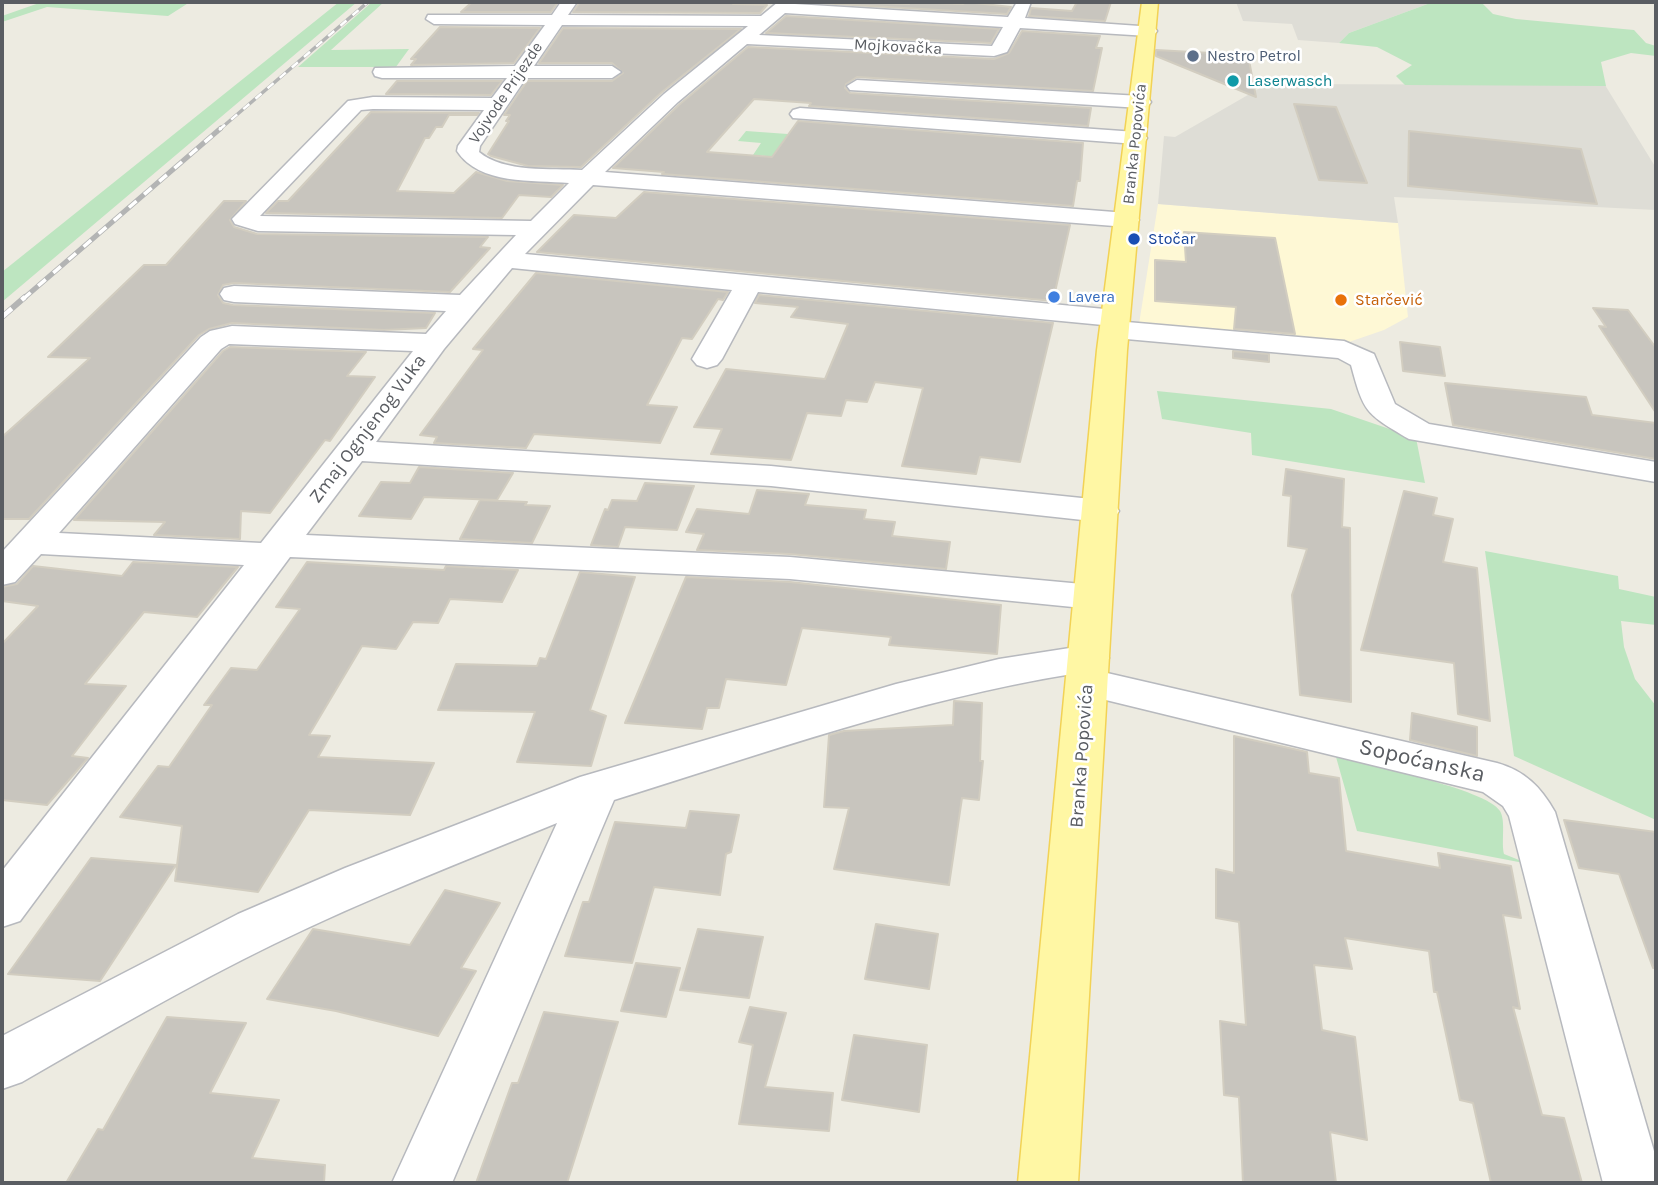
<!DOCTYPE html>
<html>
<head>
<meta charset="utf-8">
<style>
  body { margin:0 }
  #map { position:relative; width:1658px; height:1185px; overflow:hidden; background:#edebe1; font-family:Karla,sans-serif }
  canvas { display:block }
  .frame { position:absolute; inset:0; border:4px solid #5a5d62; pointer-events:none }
</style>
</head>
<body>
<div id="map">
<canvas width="1658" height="1185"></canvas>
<div class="frame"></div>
</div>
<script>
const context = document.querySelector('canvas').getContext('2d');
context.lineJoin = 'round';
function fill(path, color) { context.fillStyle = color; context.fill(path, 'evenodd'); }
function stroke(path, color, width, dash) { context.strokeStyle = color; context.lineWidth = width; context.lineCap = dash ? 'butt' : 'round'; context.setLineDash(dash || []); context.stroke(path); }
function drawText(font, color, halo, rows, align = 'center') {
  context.font = font + ' Karla,sans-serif'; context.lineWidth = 5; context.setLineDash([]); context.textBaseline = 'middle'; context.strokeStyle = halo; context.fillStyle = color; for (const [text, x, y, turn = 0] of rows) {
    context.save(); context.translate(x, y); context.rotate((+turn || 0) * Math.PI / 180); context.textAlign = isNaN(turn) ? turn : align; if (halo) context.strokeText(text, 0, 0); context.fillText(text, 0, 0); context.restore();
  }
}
fill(new Path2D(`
  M1158,204L1398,223L1408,317L1384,330L1349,342L1139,324Z`), '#fef8d5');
fill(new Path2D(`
  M1236,2H1433L1349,33L1339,43L1298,40L1292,24L1243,21Z
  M1267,84L1605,85L1656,168V210L1394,197L1398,223L1158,204L1164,136L1175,137Z`), '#deddd6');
fill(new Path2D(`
  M42,2H190L168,16L47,7L2,22V16Z
  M339,2H357L2,302V272Z
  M372,2H384L331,50L409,49L393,71H377V67H298Z
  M1433,2H1481L1493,14L1516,19L1634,30L1646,43L1656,46V56L1631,53L1601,62L1606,86L1405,85L1396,76L1412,65L1377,47L1339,43L1349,33Z
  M746,131L982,148L823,160L753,155L761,143L738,141Z
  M1157,391L1331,409L1416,438L1425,483L1252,455L1251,433L1162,419Z
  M1485,551L1618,576L1619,589L1656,597V625L1621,621L1624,647L1635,679L1656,706V820L1514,756Z
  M1336,757C1366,765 1487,789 1500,811C1506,821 1501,842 1504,854L1529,864L1357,831Z`), '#bde5c0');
const building = new Path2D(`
  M472,2H558L551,12H461Z
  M580,2H733V4L767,5L760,13L573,12Z
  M845,2L909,4L910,2L963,4L966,2L1011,7L1007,14L819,3Z
  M1077,2H1111L1105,21L1029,16L1031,8L1072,11Z
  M786,16L999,29L991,43L766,33Z
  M440,27L540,28L514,63L411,65L416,59H411Z
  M563,28L741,29L662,92L581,167L528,166L491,156L488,154L509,121H506L510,115H504L527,81H612L623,73L612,63H539Z
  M1022,31L1100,36L1096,48H1102L1093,91L857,77L846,84L845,88L850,93L1091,108L1088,126L809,106L811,103L754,99L707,152L772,157L798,121L1083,143L1080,181H1077L1073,206L662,174L664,172L613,168L680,104L748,47L994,59L1009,53Z
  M1156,50L1248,55L1256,97L1156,56Z
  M397,81H502L491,95L386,94Z
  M1294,104L1336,107L1367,183L1319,180Z
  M371,112L479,113L477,115H449L442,127H436L429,138H425L397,191L454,193L476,172L507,181L563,185L551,197L519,195L502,218L266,213L278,201H288Z
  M1409,131L1581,149L1597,204L1408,186Z
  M644,192L1070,225L1053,301L537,252L574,215L616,218Z
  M224,201H246L230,220L234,227L257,234L488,237L480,247L490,248L450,292L234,283L223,285L218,295L223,303L233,305L435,313L426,328L384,330L232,323L209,329L199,335L29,519H2V437L90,358L48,357L144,265H166Z
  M1184,232L1275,238L1295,334L1234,329L1236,307L1155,301V260L1186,262Z
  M536,273L728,292L723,300L718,299L692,339L682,338L647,405L677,407L660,443L534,434L526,448L434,443L437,437L420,435L483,350L473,349Z
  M759,295L1053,323L1020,462L980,457L976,474L902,466L923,388L875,382L867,402L846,400L841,416L807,413L791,460L711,454L722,429L694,427L726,369L825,379L848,324L791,317L798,307L755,303Z
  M1593,308L1628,310L1656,348V413L1599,326L1606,327Z
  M1400,342L1440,347L1445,376L1403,371Z
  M230,347L366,352L347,376L375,377L330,441L325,440L270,513L241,511L240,539L154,535L165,522L74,520L223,351Z
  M1233,351L1269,354V362L1233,358Z
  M1445,383L1586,397L1592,415L1656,423V459L1453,425Z
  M419,467L513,473L497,500L424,497L411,519L359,516L381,482L410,483Z
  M1286,469L1344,479L1342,527L1350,528L1351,702L1300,695L1292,595L1307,549L1288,546L1291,496L1283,495Z
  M645,483L694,486L677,530L625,527L618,547L591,545L605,509L608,510L612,500L637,501Z
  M757,490L809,494L805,505L866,510L864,519L895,522L892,536L950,542L946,569L790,554L697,550L704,534L686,532L697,509L749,514Z
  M1404,491L1437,498L1433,515L1453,519L1443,562L1477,568L1490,721L1458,714L1454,663L1361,650Z
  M480,500L527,502L525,505L550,506L532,543L460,539Z
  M133,562L238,567L197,617L144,612L85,684L126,686L72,756L88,758L47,805L2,800V644L38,606L2,601V587L17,584L33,566L122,576Z
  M307,562L444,570L446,566L518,570L502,602L450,599L438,623L413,622L396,649L362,646L309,735L330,736L318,757L434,763L410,815L309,810L258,892L175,881L182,826L120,817L158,766L169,767L212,705H204L231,668L257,670L300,609L276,607Z
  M580,572L635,577L590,710L606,716L591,766L517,762L535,712L438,710L456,664L537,666L540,658L546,659Z
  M686,577L790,582L1001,605L997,654L889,645L891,637L802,628L786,685L726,679L719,708H707L702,729L625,723Z
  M954,701L982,703L980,761H983L979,800L962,798L949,885L834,869L849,808L824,807L829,735L844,731L953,725Z
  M1412,713L1477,727V756L1410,740Z
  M1234,736L1307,752L1309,773L1339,778L1346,851L1440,868L1438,853L1511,866L1521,918L1503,915L1520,1009L1513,1007L1542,1115L1564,1118L1582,1183H1491L1473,1103L1460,1100L1437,992H1434L1429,951L1345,938L1352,969L1314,965L1322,1030L1355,1037L1367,1140L1330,1132L1336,1183H1243L1239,1097L1224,1095L1220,1021L1246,1025L1239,922L1216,918V869L1234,873Z
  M690,811L739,815L731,852L726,854L720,895L654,887L632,963L565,956L583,902H589L615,822L686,828Z
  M1564,820L1656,832V967L1653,968L1619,874L1579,868Z
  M91,858L176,865L100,981L8,974Z
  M445,890L500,903L461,968L476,971L438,1036L336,1011L267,999L313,929L410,945Z
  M876,924L938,934L929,989L865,979Z
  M698,929L763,937L749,998L680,990Z
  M636,963L680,968L666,1017L621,1011Z
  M750,1007L786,1013L765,1087L833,1093L829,1131L739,1124L753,1045L739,1042Z
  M544,1012L618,1022L567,1183H476L512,1083H518Z
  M167,1017L246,1023L210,1093L279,1100L252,1158L325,1165L324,1183H66L98,1129L103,1130Z
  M854,1035L927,1045L919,1112L842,1100Z`);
fill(building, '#c8c5be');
stroke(building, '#d2cdc0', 2);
const minor = new Path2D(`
  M561,2H577L568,15L761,16L778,2H796L795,4L1008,17L1017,2H1031L1025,18L1154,27L1157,31L1154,35L1148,36L1020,28L1007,52L994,56L747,44L678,102L605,172L1127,213L1136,215L1139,220L1136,225L1127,227L593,185L525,254L1115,310L1125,312L1129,318L1127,322L1344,341L1374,354L1395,404L1429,424L1656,462V482L1409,439C1365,413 1364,413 1351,365L1338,358L1115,338L1105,335L1101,329L1103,325L758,292L722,359L717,365L707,368L697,365L692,359L732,290L512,268L444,349L376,442L771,466L1101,500L1114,503L1119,511L1114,519L1101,522L771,486L362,461L306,535L790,557L1093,585L1107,589L1112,597L1107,605L1093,609L790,579L290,557L20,921L2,927V871L244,565L41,554L15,582L2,585V552L201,337L210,331L232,326L426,334L446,311L234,302L224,300L220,294L224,288L234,286L460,295L516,235L258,231L235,224L232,219L348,101L373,97L492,98L507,78H382L375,76L373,72L375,68L515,66L545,25L434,24L426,19L428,15H552ZM785,13L1003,27L992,46L759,35ZM562,25L748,26L664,94L582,170C551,168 504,173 479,152L480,146L526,78H612L621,72L612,66H534ZM373,109L484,110L458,146L457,151C479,185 533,180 569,183L531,221L260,216L361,110ZM229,344L413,351L261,543L59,533L221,349Z
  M857,80L1141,96L1148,98L1151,102L1148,106L1141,108L850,90L847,86Z
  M800,108L1136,132L1144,133L1147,138L1144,143L1136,144L793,118L790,114L793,110Z
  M1089,645L1103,649L1109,658L1103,667L1094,670L1497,763C1525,771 1541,787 1555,812L1656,1158V1183H1603L1509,816L1503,806L1483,792L1073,692L1067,682L1072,674C916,699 765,753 614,800L452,1183H392L557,823C462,862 366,899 274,944C188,986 105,1034 22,1082L2,1089V1036L238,914L345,868L580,777L896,684L999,659Z`);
const major = new Path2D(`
  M1142,2H1158L1127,350L1078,1183H1018L1097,350Z`);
stroke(minor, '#b7b9be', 3);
stroke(major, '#f2d255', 3);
fill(minor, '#fff');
fill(major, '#fff7a4');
const railFar2 = new Path2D(`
  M219,130L368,2`);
const railFar1 = new Path2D(`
  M23,299L221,128`);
const rail = new Path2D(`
  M2,317L25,297`);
stroke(railFar2, '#b3b4b4', 3.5);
stroke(railFar1, '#b3b4b4', 5);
stroke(rail, '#b3b4b4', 6);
stroke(railFar2, '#fff', 2.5, [8]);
stroke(railFar1, '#fff', 3.5, [10]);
stroke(rail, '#fff', 4.5, [13]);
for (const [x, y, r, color] of [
  [1193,56,7,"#5c6f8a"],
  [1233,81,7,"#0f9aa8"],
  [1134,239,7,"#1a4fb4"],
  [1054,297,7,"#3f7fe0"],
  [1341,300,7,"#e8710a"]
]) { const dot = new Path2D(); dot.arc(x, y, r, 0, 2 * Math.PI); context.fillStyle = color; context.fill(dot); stroke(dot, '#fff', 2.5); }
drawText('16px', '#5a5d62', '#fff', [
  ["Mojkovačka",898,47,3],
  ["Vojvode Prijezde",506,93,-56],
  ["Branka Popovića",1135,144,-84]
]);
drawText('16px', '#4e5e75', '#fff', [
  ["Nestro Petrol",1207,56]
], 'left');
drawText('16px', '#0d838f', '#fff', [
  ["Laserwasch",1247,81]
], 'left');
drawText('16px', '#164399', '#fff', [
  ["Stočar",1148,239]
], 'left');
drawText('16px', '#366cbe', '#fff', [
  ["Lavera",1068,297]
], 'left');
drawText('16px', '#c56008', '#fff', [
  ["Starčević",1355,300]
], 'left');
drawText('19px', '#5a5d62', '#fff', [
  ["Zmaj Ognjenog Vuka",368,429,-53],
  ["Branka Popovića",1082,756,-86]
]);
drawText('23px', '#5a5d62', '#fff', [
  ["Sopoćanska",1422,761,13]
]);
</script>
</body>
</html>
